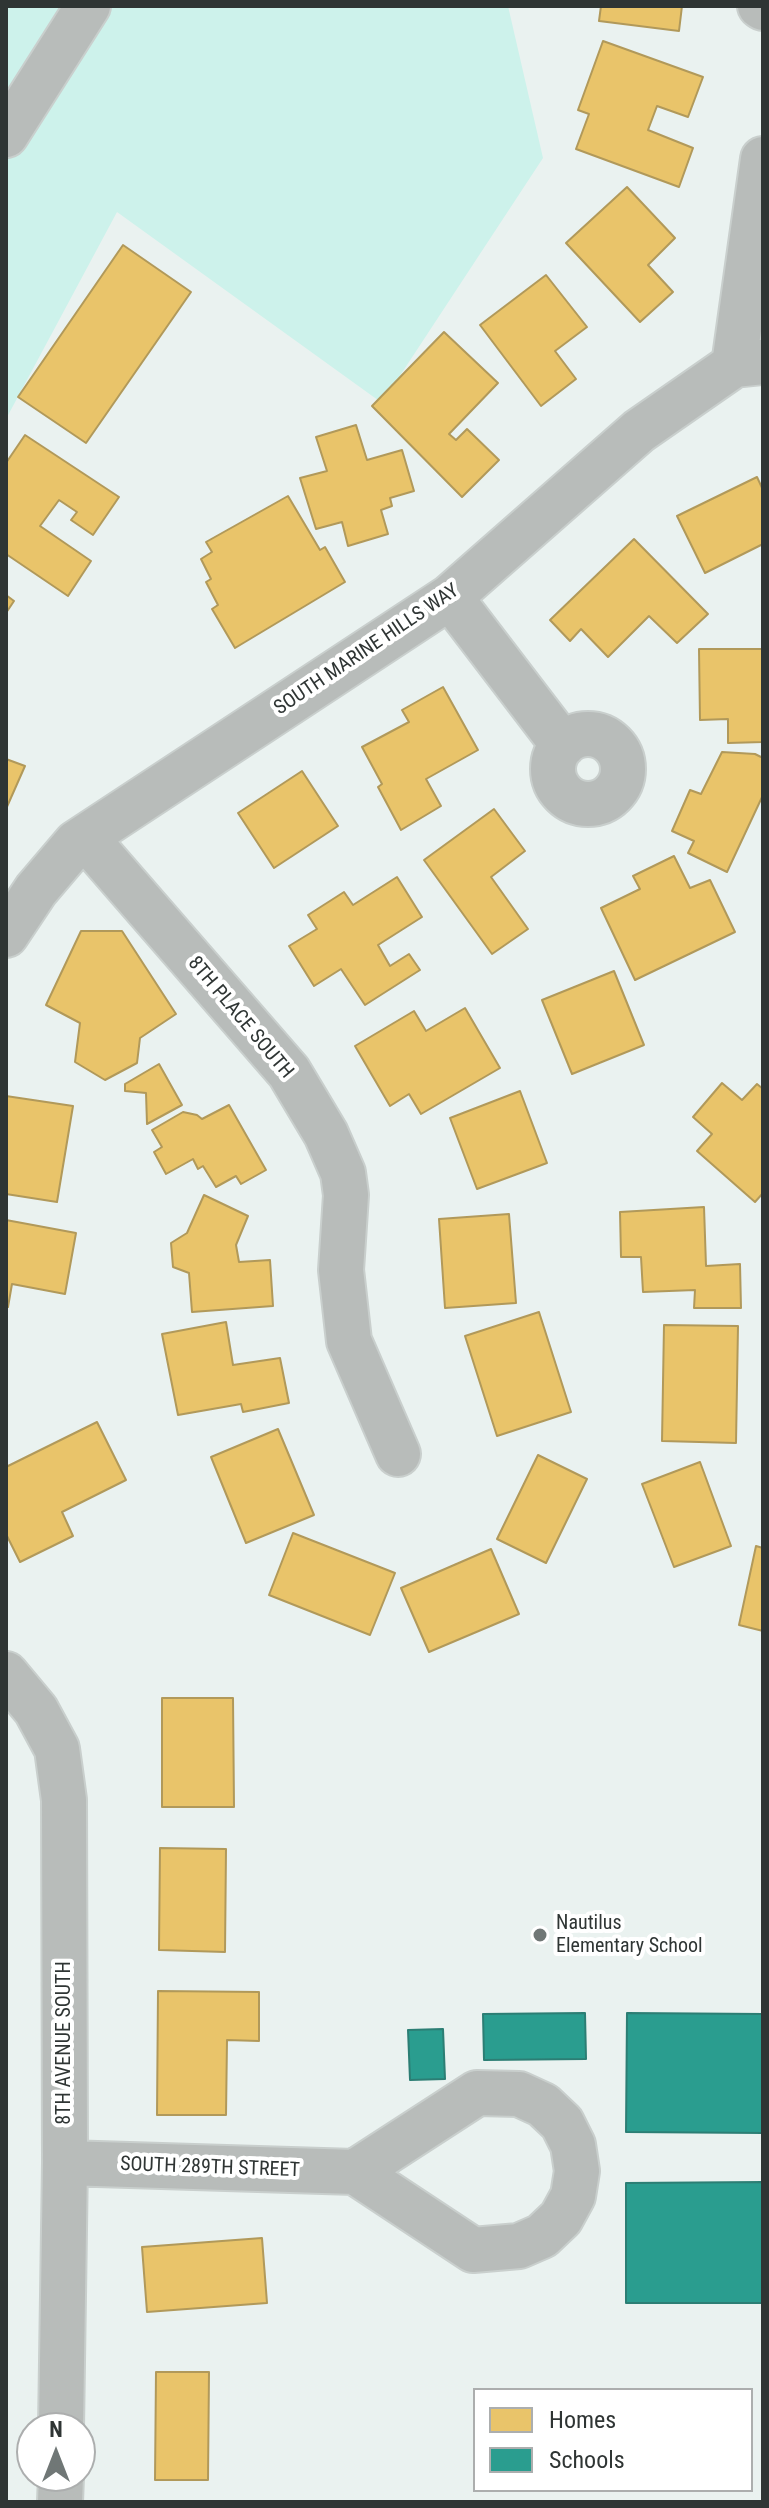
<!DOCTYPE html>
<html>
<head>
<meta charset="utf-8">
<style>
  body { margin:0 }
  #map { position:relative; width:769px; height:2508px; overflow:hidden; background:#eaf2f0; font-family:"Roboto Condensed",sans-serif }
  canvas { display:block }
  .frame { position:absolute; inset:0; border:8px solid #2f3534; pointer-events:none }
  .legend { position:absolute; left:473px; top:2388px; width:280px; height:104px; box-sizing:border-box; background:#fff; border:2px solid #acaeae; margin:0; padding:10px 14px; list-style:none; font-size:24px; color:#2f3534 }
  .legend li { display:flex; align-items:center; gap:16px; height:40px }
  .legend b { width:40px; border:2px solid #acaeae }
  .north { position:absolute; left:16px; top:2412px; width:80px; height:80px; box-sizing:border-box; background:#fff; border:2px solid #acaeae; border-radius:50%; rotate:0deg; font-size:22px; font-weight:700; line-height:32px; text-align:center; color:#2f3534 }
  .north::after { content:''; display:block; margin:auto; width:28px; height:36px; background:#707776; clip-path:polygon(50% 0,100% 100%,50% 72%,0 100%) }
</style>
</head>
<body>
<div id="map">
<canvas width="769" height="2508"></canvas>
<div class="frame"></div>
<ul class="legend">
<li><b style="height:22px;background:#e9c46a"></b>Homes</li>
<li><b style="height:22px;background:#2a9d8f"></b>Schools</li>
</ul>
<div class="north">N</div>
</div>
<script>
const context = document.querySelector('canvas').getContext('2d');
context.lineJoin = 'round';
function fill(path, color) { context.fillStyle = color; context.fill(path, 'evenodd'); }
function stroke(path, color, width, dash) { context.strokeStyle = color; context.lineWidth = width; context.lineCap = dash ? 'butt' : 'round'; context.setLineDash(dash || []); context.stroke(path); }
function drawText(font, color, halo, rows, align = 'center') {
  context.font = font + ' "Roboto Condensed",sans-serif'; context.lineWidth = 8; context.setLineDash([]); context.textBaseline = 'middle'; context.strokeStyle = halo; context.fillStyle = color; for (const [text, x, y, turn = 0] of rows) {
    context.save(); context.translate(x, y); context.rotate((+turn || 0) * Math.PI / 180); context.textAlign = isNaN(turn) ? turn : align; if (halo) context.strokeText(text, 0, 0); context.fillText(text, 0, 0); context.restore();
  }
}
fill(new Path2D(`
  M6,6H508L543,158L382,403L117,212L6,419Z`), '#cdf2eb');
const homes = new Path2D(`
  M601,6H682L679,31L599,21Z
  M603,41L703,77L688,117L657,106L648,130L693,148L679,187L576,149L589,114L578,110Z
  M627,187L675,238L648,265L673,292L640,322L566,243Z
  M123,245L191,292L86,443L18,397Z
  M546,275L587,327L555,351L576,379L541,406L480,325Z
  M444,332L498,383L449,434L456,440L467,429L499,460L462,497L372,406Z
  M356,425L367,460L402,450L414,491L390,498L392,506L381,510L388,534L348,546L342,522L316,529L300,478L327,471L316,437Z
  M25,435L119,497L93,535L71,520L77,512L59,500L40,526L91,561L68,596L6,554V463Z
  M757,477L763,490V544L705,573L677,516Z
  M288,496L320,550L325,547L345,582L235,648L212,609L218,605L206,582L211,579L201,559L212,552L206,542Z
  M634,539L708,614L677,643L649,616L608,657L581,629L570,641L550,620Z
  M6,595L14,601L6,613Z
  M699,649H763V742L728,743V719L700,720Z
  M443,687L478,750L426,779L441,806L401,830L378,787L382,784L362,747L409,722L402,710Z
  M722,752L755,754L763,758V795L727,872L688,853L694,841L672,831L690,790L701,794Z
  M6,759L25,766L6,809Z
  M302,771L338,826L274,868L238,813Z
  M494,809L525,851L491,877L528,929L492,954L424,860Z
  M674,856L690,888L710,880L735,932L635,980L601,908L640,889L633,876Z
  M397,877L422,917L378,945L390,966L409,954L420,970L365,1005L341,969L314,986L289,946L317,929L308,915L344,892L353,905Z
  M81,931H122L176,1014L140,1038L137,1063L105,1080L75,1062L80,1023L46,1005Z
  M614,971L644,1045L572,1074L542,1000Z
  M465,1008L500,1068L421,1114L409,1094L390,1106L355,1046L414,1011L426,1031Z
  M159,1064L182,1105L147,1124L146,1093L125,1091V1084Z
  M722,1083L742,1100L757,1084L763,1089V1193L755,1202L697,1151L712,1134L693,1117Z
  M520,1091L547,1163L477,1189L450,1118Z
  M6,1096L73,1106L57,1202L6,1194Z
  M229,1105L266,1170L241,1184L236,1176L216,1187L203,1166L198,1169L193,1159L166,1174L154,1152L162,1147L152,1130L183,1112L197,1115L202,1119Z
  M204,1195L248,1216L236,1245L239,1262L270,1260L273,1306L192,1312L189,1273L173,1267L171,1243L187,1233Z
  M704,1207L706,1266L740,1264L741,1308H694L695,1290L643,1292L641,1257H621L620,1212Z
  M509,1214L516,1303L445,1308L439,1219Z
  M6,1220L76,1233L65,1294L12,1284L8,1307L6,1306Z
  M539,1312L571,1412L497,1436L465,1336Z
  M226,1322L233,1365L280,1358L289,1403L243,1412L241,1404L178,1415L162,1334Z
  M664,1325L738,1326L736,1443L662,1441Z
  M97,1422L126,1480L62,1512L73,1536L20,1562L6,1534V1467Z
  M278,1429L314,1515L246,1543L211,1457Z
  M538,1455L587,1479L546,1563L497,1539Z
  M700,1462L731,1546L674,1567L642,1484Z
  M293,1533L395,1573L370,1635L269,1595Z
  M756,1546L763,1548V1631L739,1625Z
  M491,1549L519,1614L429,1652L401,1588Z
  M162,1698H233L234,1807H162Z
  M160,1848L226,1849L225,1952L159,1950Z
  M158,1991L259,1992V2041L227,2040L226,2115H157Z
  M262,2238L267,2303L147,2312L142,2247Z
  M156,2372H209L208,2480H155Z`);
fill(homes, '#e9c46a');
stroke(homes, '#b1995a', 2);
const schools = new Path2D(`
  M585,2013L586,2059L484,2060L483,2014Z
  M627,2013L763,2014V2133L626,2132Z
  M443,2029L445,2079L410,2080L408,2030Z
  M763,2182V2303H626V2183Z`);
fill(schools, '#2a9d8f');
stroke(schools, '#2c7e74', 2);
const minor = new Path2D(`
  M760,6L763,8
  M6,135L88,6
  M734,365L763,159
  M450,597L563,745
  M553 769a35 35 0 1 1 70 0a35 35 0 1 1-70 0Z
  M85,837L289,1072L326,1134L343,1173L346,1195L341,1270L349,1341L398,1454
  M6,935L36,890L76,843L450,597L639,431L734,365L763,362
  M6,1674L36,1710L57,1749L64,1800L65,2163L61,2428
  M65,2163L355,2172L477,2093L519,2094L543,2105L562,2123L573,2145L577,2171L573,2196L561,2218L542,2236L519,2246L473,2250L355,2172
  M60,2502L61,2476`);
stroke(minor, '#c9cfcd', 48);
stroke(minor, '#b8bcba', 44);
for (const [x, y, r, color] of [
  [540,1935,8,"#707776"]
]) { const dot = new Path2D(); dot.arc(x, y, r, 0, 2 * Math.PI); context.fillStyle = color; context.fill(dot); stroke(dot, '#fff', 3); }
drawText('20px', '#2f3534', '#fff', [
  ["SOUTH MARINE HILLS WAY",367,650,-34],
  ["8TH PLACE SOUTH",240,1018,50],
  ["8TH AVENUE SOUTH",65,2043,-90],
  ["SOUTH 289TH STREET",210,2168,2]
]);
drawText('20px', '#2f3534', '#fff', [
  ["Nautilus",556,1924],
  ["Elementary School",556,1947]
], 'left');
</script>
</body>
</html>
